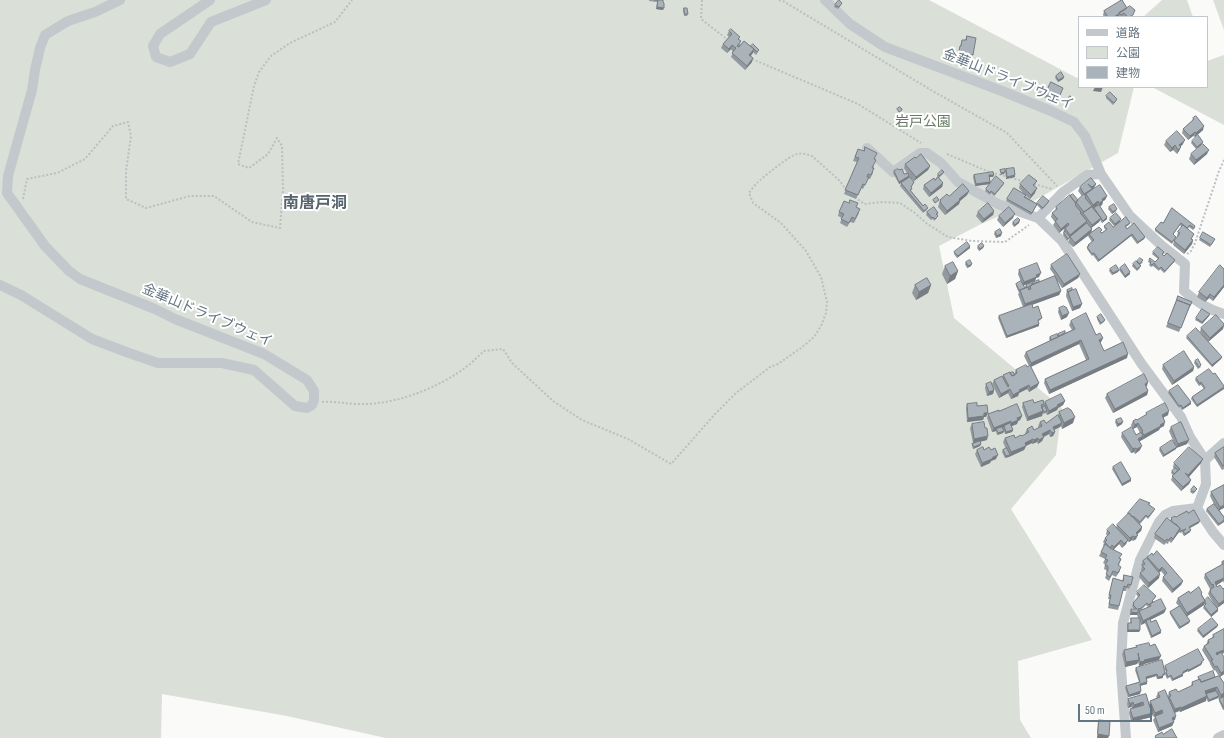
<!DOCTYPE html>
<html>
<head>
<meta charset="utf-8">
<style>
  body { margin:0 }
  #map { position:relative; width:1224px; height:738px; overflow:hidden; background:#fafaf8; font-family:"Sofia Sans Condensed","Noto Sans JP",sans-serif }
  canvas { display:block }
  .legend { position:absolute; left:1078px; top:16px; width:130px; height:72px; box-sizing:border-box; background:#fff; border:1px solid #c1c8cd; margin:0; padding:5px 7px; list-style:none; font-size:12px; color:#657683 }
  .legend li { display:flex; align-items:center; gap:8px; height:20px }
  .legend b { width:20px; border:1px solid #c1c8cd }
  .scale { position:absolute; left:1078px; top:704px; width:74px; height:18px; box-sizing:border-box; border:2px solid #657683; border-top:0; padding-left:5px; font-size:12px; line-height:14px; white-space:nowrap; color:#657683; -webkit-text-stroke:3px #fff; paint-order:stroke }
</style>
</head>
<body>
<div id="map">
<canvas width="1224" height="738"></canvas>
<ul class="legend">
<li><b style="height:5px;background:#c3c8cc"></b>道路</li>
<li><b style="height:11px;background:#dadfd7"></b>公園</li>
<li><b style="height:11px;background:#aab3b9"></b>建物</li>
</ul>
<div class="scale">50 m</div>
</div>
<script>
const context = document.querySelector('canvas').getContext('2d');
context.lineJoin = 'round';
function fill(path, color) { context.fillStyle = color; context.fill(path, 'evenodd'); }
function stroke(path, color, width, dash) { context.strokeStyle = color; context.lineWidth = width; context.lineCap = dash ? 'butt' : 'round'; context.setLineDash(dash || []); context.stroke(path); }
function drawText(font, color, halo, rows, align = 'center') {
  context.font = font + ' "Sofia Sans Condensed","Noto Sans JP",sans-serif'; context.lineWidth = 4; context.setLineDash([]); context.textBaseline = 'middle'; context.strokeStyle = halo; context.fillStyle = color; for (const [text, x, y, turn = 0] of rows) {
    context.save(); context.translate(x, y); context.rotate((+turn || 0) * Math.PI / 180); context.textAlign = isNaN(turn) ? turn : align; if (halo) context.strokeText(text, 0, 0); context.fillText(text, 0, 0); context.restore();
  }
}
fill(new Path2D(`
  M0,0H929L1077,78L1079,77V87H1134L1118,153L1032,202L979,225L939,246L954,318L1062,408L1056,455L1011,509L1092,640L1018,661L1020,720L1031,738H386L287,716L162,694L161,738H0Z
  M1162,0H1187L1193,17H1143Z
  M1213,0H1224V30Z
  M1224,55V125L1152,87H1207V61Z`), '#dadfd7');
stroke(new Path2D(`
  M702,0L701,19L728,40
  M779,0L783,1L931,90L1007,133L1057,186
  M752,59L858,104L921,143
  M947,154L987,171L1026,182
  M1034,184L1052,189
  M855,197L864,204L882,202L900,203L915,213L926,223L948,237L972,241L1005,242L1029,225
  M23,199L27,179L57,173L85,159L113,126L128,122L131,136L126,171V199L146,208L190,196H214L252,222L280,228L283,189L282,146L277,138L268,154L249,168L238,164L254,86L259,72L271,56L290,43L335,22L352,0
  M1187,254L1191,251L1195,243L1219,171L1224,160
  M322,402C335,401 346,404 359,404C397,405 441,387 470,364C475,360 479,355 484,351L503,349L512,363L553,401L582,420L628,439L671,464L715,414L736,393L770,367L778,364L801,348L814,337L821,326L826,313L827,302L821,277L806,251L781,223L753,203L749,193C751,190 754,186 757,183C762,178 790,155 797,154C802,153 807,154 812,156L840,181L847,191`), '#bbbfc2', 2, [2, 2]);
stroke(new Path2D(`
  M210,0L160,34L153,46L156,57L170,62L190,54L211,22L266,0
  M825,0L850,24L885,47L1002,91L1051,111L1074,122L1085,136L1101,174L1130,216L1161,245L1185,264L1184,291C1196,301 1208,310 1224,314
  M867,148L893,172L920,153H927L941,163L958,182L998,204L1038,218L1062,241L1141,363L1181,417L1190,437L1205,460L1206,484L1197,508
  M1038,218L1063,192L1087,175L1101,174
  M0,285L21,295L92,339L129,353L158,363H222L254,370L295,406L307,408L312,405L314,400V391L307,380L264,354L175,319L155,309L80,279L69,271L45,246L7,193L8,176L32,90L35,70L40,48L45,35L68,21L95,12L120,0
  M1205,460L1224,443
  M1197,508L1213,532L1224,545
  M1126,738L1121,668L1123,623L1140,560L1159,522L1165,515L1173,511L1197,508
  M1218,738L1224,735`), '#c3c8cc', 10);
fill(new Path2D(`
  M649,0H663V10L656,9L657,2L649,1Z
  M1122,0L1132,17H1104L1103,15L1104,11Z
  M835,5H841L838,9L834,7Z
  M684,8L688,14L687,16H684L683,10Z
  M729,31L739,39L740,45L744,41L758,52L756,55L753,52L751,56L752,62L745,70L731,57L733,52L731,49L727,53L721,48L723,44L729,37L727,35Z
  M967,36L973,55L972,59H971L968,69L962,67V65L956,64L959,50L962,40H965Z
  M1056,76L1064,77L1063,79L1058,82L1055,78Z
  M1051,82L1063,88L1057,103L1044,97Z
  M1041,88L1046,91L1042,98L1038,96Z
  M1106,96L1117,99L1116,101L1113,105L1106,98Z
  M1072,98L1069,104L1066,103L1067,101Z
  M1193,118L1203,130L1195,137L1193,136L1188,140L1182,133L1183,129L1192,121Z
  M1166,141L1183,144L1180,147L1179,151L1177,154L1173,150L1170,152L1164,145Z
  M1192,141L1202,144L1196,149L1191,143Z
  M858,149L875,159L873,168V173L870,179H868L863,189L861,188L856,199L844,194L857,162L853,161Z
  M1191,154H1207L1194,165L1189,159Z
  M916,158L930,166L928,170L914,181L908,174L914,182L911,188V191L927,210L923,213L900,186L901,183L905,180L899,184L893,173L894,171L899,170L904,174L907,173L904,168L905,164Z
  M1006,169L1015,175V177L1006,179L1005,171Z
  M944,172L943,174L939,178L943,183L942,187L929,197L923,189L924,185L935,180L938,177L937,176L938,174Z
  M974,175L993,177H990V184L975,186L973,177Z
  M1037,181L1034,186L1035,193L1030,199L1025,195V196L1037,204V203L1049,201L1048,203L1042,210L1037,205L1031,215L1006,201L1007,199L1024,194L1019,188L1020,184Z
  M1096,184L1094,188L1091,190L1107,196L1105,200L1103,201L1102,205L1100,206L1107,219L1102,223L1100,220L1099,222L1091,228L1092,229L1091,233H1102L1106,230L1104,228V226L1113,227L1118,223L1114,226L1109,220L1110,218L1120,221L1130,223L1129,225L1126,227L1127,229L1145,237L1144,239L1137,244L1131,236L1098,262L1093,255L1092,256L1087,249L1088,245L1092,242L1088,236L1089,235L1073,247L1068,242L1070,238L1067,241L1063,235L1064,229L1059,233L1053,225L1055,222L1051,217L1052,213L1055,211L1056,207L1070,196L1078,200L1082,196L1078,191L1080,187Z
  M1003,185L994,196L991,193L990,195L985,191L986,189Z
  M969,191L967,195L960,201L959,204L945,215L938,207L940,200L949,196Z
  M856,207L859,213L854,223L850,222L847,227L840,223L842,218L838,216L839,212Z
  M1109,207L1116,211L1112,214L1108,209Z
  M1172,208L1195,228L1193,230L1189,227L1188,229L1192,239L1193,240L1192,244L1184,254L1173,245L1174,241L1178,237L1177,236L1178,232L1182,227L1180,225L1173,235L1176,237L1172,244L1155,231V229L1163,223Z
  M994,211L993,215L982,223L976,216L978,212Z
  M927,212L938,213L937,218L934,221L933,219L931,220L926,215Z
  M999,216L1013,218L1003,227L997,220Z
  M1013,222L1019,223L1014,227L1012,224Z
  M995,232L1001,236L996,238L994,234Z
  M1200,238L1214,241L1210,247L1199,240Z
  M970,246V248L957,258L954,254V252Z
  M978,246H984L983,248L979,251L977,248Z
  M1153,252H1164L1163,255L1174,262L1164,273L1160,269L1159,271L1153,266L1151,267L1149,265L1150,263L1148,262L1149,259L1155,262L1158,259L1152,254Z
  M1137,261L1143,262L1140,265V268L1137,271L1132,266L1133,264L1137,262Z
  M966,262L971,266L967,268L965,264Z
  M1051,265L1080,274L1078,278L1062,288L1057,280L1061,291L1059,295L1032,305L1033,308L1041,320L1038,321L1039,326L1006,338L998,318L999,316L1023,307L1018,294L1019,293L1016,286V284L1021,282L1018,274L1019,270L1039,277L1036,278L1035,281L1023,285L1025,288V287L1026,285L1032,284V283L1039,282L1055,276L1050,269Z
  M945,266L958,271L955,279L947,284L942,274Z
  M1120,268L1130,274L1125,278L1119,270Z
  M1110,269L1119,270L1118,272L1112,275L1109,271Z
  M1224,269V287L1213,301L1209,298L1205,302L1197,297L1199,292Z
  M915,285H931L928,293L916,300L912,293Z
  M1067,290L1082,304L1080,308L1072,311L1066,296Z
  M1178,296L1192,302L1179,332L1166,327Z
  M1059,308L1067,317L1061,320L1058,312Z
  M1210,314L1209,316L1202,324L1195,320L1196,318Z
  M1097,317L1105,320L1104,322L1100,325L1097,319Z
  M1071,321L1103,338L1101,342L1100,343L1104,351L1127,358L1049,394L1044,383L1045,379L1086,360L1079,344L1031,367L1039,383L1037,387L1029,392L1027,389L1019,393L1018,396L1011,399L1008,393L999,398L992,384L994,380L1003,377V375L1010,373L1014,374L1016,370L1029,366L1024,356L1026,352L1050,341L1049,339L1050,337L1057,336L1058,334L1065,333L1072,330L1069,325Z
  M1224,324L1223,329L1208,342L1200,332L1201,328Z
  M1187,336L1222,357L1221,359L1212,367L1186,338Z
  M1195,361L1201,367L1198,369L1194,363Z
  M1163,365L1194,367L1193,371L1172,385L1162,369Z
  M1213,374L1197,407L1191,399L1192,397L1204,389L1201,385L1199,386L1195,380L1196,378Z
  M1148,382L1146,387L1148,391L1147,395L1113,413L1105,398L1107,394Z
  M986,384L994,390L993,394L987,396L985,388Z
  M1169,391L1191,404L1182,410L1180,407L1179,408L1168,393Z
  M1065,401L1063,405L1058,408L1057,410L1047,415L1046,413L1043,414V413L1042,416L1027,421L1022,407L1023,403H1034L1044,404L1045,402Z
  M967,404L977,406L986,417H984L983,420L967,422L966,408Z
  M999,411L1022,416L1020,420L1018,421L1017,424L1011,426L1013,430L1012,432L1005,434L1003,428L1004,431L1003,433L997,435L996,431L992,432L987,418L988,414Z
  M1059,412L1073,423L1062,429L1061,426L1060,427L1054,430L1055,432L1053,436L1050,437L1049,434L1044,437L1042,441L1038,444L1037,442L1032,444V443L1026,446L1024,450L1005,458L1002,452L1003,450L1006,449L1003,442L1005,438H1015L1022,436L1026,434L1025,433L1027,429L1034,430L1039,428L1038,426L1040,422L1046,423L1058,416Z
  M1146,413L1168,415L1163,418L1164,426L1160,428L1159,430L1142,440V439L1140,441V450L1135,454L1134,452L1131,453L1121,437L1122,433L1136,435L1140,433L1137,427L1133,429L1131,425L1133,421L1137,420L1146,415Z
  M1116,420L1122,424L1117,427L1115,422Z
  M972,424L987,440L980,442L981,444L980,446L973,449L972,446V444L975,442L973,443L970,428Z
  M1171,427L1187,444L1176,448V449L1163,457L1159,450L1160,448L1174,443L1169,431Z
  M1224,447V469L1222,470L1214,457L1215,453Z
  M977,450H984L996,459L991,461L990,463L981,467L975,454Z
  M1174,463H1201L1189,477L1191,480L1189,484L1181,491L1171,480L1173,475L1171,473L1172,471L1174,469L1173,467Z
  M1113,467L1131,481L1122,486L1112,469Z
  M1224,485L1220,511L1224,517L1218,526L1206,511L1207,509L1214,504L1210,496L1211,492Z
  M1191,490L1196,491L1193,494L1190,492Z
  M1150,503L1149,504L1154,511L1148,519L1146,517L1140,524L1142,527L1141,531L1137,534L1136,539L1133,541L1132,540L1129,542L1127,541L1126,544L1122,548L1119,544L1114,549L1121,559L1119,565L1120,571L1116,577L1112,575L1109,581L1105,578L1107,573L1106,570L1104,569L1105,564L1103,563L1105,559L1099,556L1104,546H1103L1104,543L1103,542L1105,538L1107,536L1106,534L1107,530L1116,528L1117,525L1127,515L1128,513Z
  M1188,513L1199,523L1190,528V532L1184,536L1182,533L1183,532L1180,533L1179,532L1171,543L1169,541L1168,544L1166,543L1164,545L1154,538L1155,534L1170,521L1171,518Z
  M1147,557L1183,581L1181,585L1172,593L1162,581L1163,577L1165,576L1161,571L1159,573V578L1148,588L1139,577L1140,573L1142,572L1141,570L1142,566L1141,565L1143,561L1147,558Z
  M1224,561V583L1223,581L1216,585L1217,587L1223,589L1224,588V603L1217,608L1218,609V611L1211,617L1203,608L1205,605L1204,604V605L1187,616L1190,621L1189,623L1179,629L1170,614V612L1179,606L1176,603L1178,598L1190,593H1202V595L1205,600L1216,607L1209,596V595L1208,594L1210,589L1204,578L1205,574L1221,565L1222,562Z
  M1124,575L1131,585L1129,589L1127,588L1126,591H1123L1118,610L1108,608L1110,599H1108L1113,578L1122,581Z
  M1137,592L1156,596L1155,598L1152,601L1166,609L1164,613L1150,620L1151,622L1161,633L1151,638L1145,623L1141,625L1140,622V630L1139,632H1127V625L1128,623H1130L1131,618H1138L1137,615H1130L1131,609H1134L1132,607L1133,603L1138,597L1136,594ZM1146,605L1148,607L1141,610Z
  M1218,625L1217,627L1203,638L1197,631L1198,629Z
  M1224,629V654L1223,653L1222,654L1224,674L1220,677L1224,683V697L1220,699L1218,697V698L1208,702L1206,698V701L1180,712L1179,711L1175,713V720H1173L1174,722L1172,726L1158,732L1153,720L1155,717H1154L1152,714V717L1131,722L1129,713L1130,709L1132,708L1131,707L1128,708L1127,704L1128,699L1146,694L1149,704L1150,701L1157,698L1156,697L1158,693L1168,696L1169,692H1178L1191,686L1192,682L1198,680V677H1215L1219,676L1215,670L1214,671L1210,664V663L1202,650L1204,646L1206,645L1208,640L1212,638L1213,635Z
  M1136,646H1150L1159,660L1144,664L1143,665L1139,666L1138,662L1137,664L1125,667L1122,654L1124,650L1136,647Z
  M1204,662L1202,663L1201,665L1188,672V671L1183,673V676L1172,681L1170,677L1167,679L1165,674V675L1163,676V678L1157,679L1156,676L1147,679V684L1140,686V694L1128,697L1125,688L1126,686L1139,682L1135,670L1136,668L1165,673L1166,672L1164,668L1165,666Z
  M1224,697V710H1223L1219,701V699Z
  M1099,720L1108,738H1097L1098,724Z`), '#929a9f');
fill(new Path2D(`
  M657,7L664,8L663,10L656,9Z
  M1119,13L1118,17H1114Z
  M732,45L731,49L727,53L729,49Z
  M754,49L753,53L748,59L749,55Z
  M753,58L752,62L745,70L747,66Z
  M1064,77L1063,79L1058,82V80Z
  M1095,87H1103L1101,92L1093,91Z
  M1204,126L1203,130L1195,137L1196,133Z
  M1195,132L1193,136L1188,140L1190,136Z
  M1185,140L1183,144L1178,149L1179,145Z
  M1203,142L1202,144L1196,149L1197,147Z
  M1175,145L1173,150L1170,152L1172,148Z
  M1181,147L1179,151L1177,154L1178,150Z
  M1209,150L1207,154L1194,165L1196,160Z
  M930,166L928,170L914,181L916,177Z
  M1005,172L1004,174L1000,175L1001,173Z
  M989,175H994L993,177H989Z
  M1015,175V177L1006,179L1007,177Z
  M909,176V178L899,184V182Z
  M990,182V184L975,186L976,184Z
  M943,183L942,187L929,197L931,193Z
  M1004,183L1003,185L994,196L995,194Z
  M1096,184L1094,188L1086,194L1085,197L1084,194L1091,190L1092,187Z
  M1037,188L1035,193L1030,199L1031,195Z
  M969,191L967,195L960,201L959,204L945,215L947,211L959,199Z
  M1107,196L1105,200L1103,201L1102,205L1098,207L1102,199Z
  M1098,201L1097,205L1091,209L1093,205Z
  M1092,206L1090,210L1083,213L1082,216L1084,212Z
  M1117,209L1116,211L1112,214L1113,212Z
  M994,211L993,215L982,223L984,219Z
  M1015,214L1013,218L1003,227L1005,223Z
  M1107,217V219L1102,223L1103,221Z
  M1101,218L1099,222L1090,229L1092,225Z
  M1121,219L1120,221L1114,226L1115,224Z
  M1020,220L1019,223L1014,227L1015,225Z
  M1087,221L1085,226L1069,238L1067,241L1070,235Z
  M1068,223L1066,227L1059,233L1061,229Z
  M1092,229L1091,233L1073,247L1075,243Z
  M1002,233L1001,236L996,238L997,236Z
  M1132,234L1131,236L1098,262L1099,260Z
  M1145,237L1144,239L1137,244L1138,242Z
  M1193,240L1192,244L1184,254L1185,250Z
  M970,246V248L957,258L958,256Z
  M984,246L983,248L979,251L980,249Z
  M1175,260L1174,262L1164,273L1165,271Z
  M972,264L971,266L967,268L968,266Z
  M1119,270L1118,272L1112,275L1113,273Z
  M958,271L955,279L947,284L950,276Z
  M1130,272V274L1125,278V276Z
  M1041,273L1039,277L1036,278L1035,281L1022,286L1024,282L1036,275Z
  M1080,274L1078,278L1062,288L1064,284Z
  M931,285L928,293L916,300L919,292Z
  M1224,285V287L1213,301L1214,297Z
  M1061,291L1059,295L1023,308L1025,304Z
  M1210,294L1209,298L1205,302L1207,298Z
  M1082,304L1080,308L1072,311L1073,307Z
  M1069,313L1067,317L1061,320L1062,316Z
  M1210,314L1209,316L1202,324V322Z
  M1039,324V326L1006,338L1007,336Z
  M1224,325L1223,329L1208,342L1210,338Z
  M1103,338L1101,342L1097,344L1099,340Z
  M1081,340L1079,344L1030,367L1031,363Z
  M1128,354L1127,358L1049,394L1050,390Z
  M1222,357L1221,359L1212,367V365Z
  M1194,367L1193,371L1172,385L1174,381Z
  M1148,382L1147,386L1143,388L1145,384Z
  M1039,383L1037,387L1029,392L1030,388Z
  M1029,385L1027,389L1019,393L1018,396L1011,399L1013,395L1019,390Z
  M1224,387V389L1197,407V405Z
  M1010,389L1008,393L999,398L1001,394Z
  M994,390L993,394L987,396L989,392Z
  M1148,391L1147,395L1113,413L1115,409Z
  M1065,401L1063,405L1058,408L1057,410L1047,415L1049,411L1057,405Z
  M1191,402V404L1182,410L1183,408Z
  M1043,411L1042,416L1027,421L1028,417Z
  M1169,411L1168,415L1160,419L1162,415Z
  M984,413H988L986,417H984L983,420L967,422L968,418Z
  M1022,416L1020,420L1018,421L1017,424L1010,427L1011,423L1017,418Z
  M1075,417L1073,423L1062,429L1064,423Z
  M1011,421L1009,425L1004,426L1003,428L997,430L996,429V431L992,432L994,428Z
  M1123,422L1122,424L1117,427L1118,424Z
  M1165,422L1164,426L1160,428L1159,430L1142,440L1144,435Z
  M1062,423L1060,427L1051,431L1053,427Z
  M1138,423L1137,427L1133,429L1135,425Z
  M1013,430L1012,432L1005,434L1006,432Z
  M1050,430L1049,434L1041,438L1042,434Z
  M1004,431L1003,433L997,435L998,433Z
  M1055,432L1053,436L1050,437L1052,433Z
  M988,436L987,440L973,443L974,439Z
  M1143,436L1142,440L1137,443L1138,439Z
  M1044,437L1042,441L1038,444L1039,440Z
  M1038,438L1037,442L1032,444L1034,440Z
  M1033,439L1032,443L1023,447L1025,443Z
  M1189,440L1187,444L1176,448L1178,444Z
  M981,444L980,446L973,449L974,447Z
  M1026,446L1024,450L1009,457L1011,452Z
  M1142,446L1140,450L1135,454L1137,449Z
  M1177,447L1176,449L1163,457L1164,455Z
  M1135,448L1134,452L1131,453L1133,449Z
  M998,455L996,459L991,461L993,457Z
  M1010,455L1009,457L1005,458L1006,456Z
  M992,459L990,463L981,467L982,463Z
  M1203,459L1201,463L1187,479L1188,475Z
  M1131,479V481L1122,486V484Z
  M1191,480L1189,484L1181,491L1183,487Z
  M1224,505V508L1218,511L1220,507Z
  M1224,520V522L1218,526L1219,524Z
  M1200,521L1199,523L1188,529L1189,527Z
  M1142,527L1141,531L1134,537L1136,533Z
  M1180,528L1179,532L1171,543L1173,539Z
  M1191,530L1190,532L1184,536L1185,534Z
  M1138,535L1136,539L1133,541L1135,537Z
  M1133,536L1132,540L1129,542L1130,538Z
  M1121,540L1119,544L1112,551L1114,547Z
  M1128,540L1126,544L1122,548L1124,544Z
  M1162,567L1161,571L1157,574L1159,570Z
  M1160,574L1159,578L1148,588L1149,583Z
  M1224,578L1223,581L1214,587L1215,582Z
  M1183,581L1181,585L1172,593L1173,589Z
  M1224,600V603L1217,608L1219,604Z
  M1205,601L1204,605L1186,617L1187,613Z
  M1166,609L1164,613L1146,622V621L1145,623L1141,625L1143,621Z
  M1218,609V611L1211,617V615Z
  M1131,612L1138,613L1137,615H1130Z
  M1190,621L1189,623L1179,629L1180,627Z
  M1218,625L1217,627L1203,638V636Z
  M1128,630H1140L1139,632H1127Z
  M1161,631V633L1151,638L1152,636Z
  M1224,650L1223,653L1214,657L1216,653Z
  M1161,656L1159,660L1144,664L1143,665L1139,666L1140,662L1144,660Z
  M1139,660L1137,664L1125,667L1126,662Z
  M1202,663L1201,665L1188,672L1189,670Z
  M1188,669V671L1182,674L1183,672Z
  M1224,671V674L1220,677L1221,673Z
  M1157,674L1156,676L1145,679L1146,677Z
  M1183,674V676L1172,681L1173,679Z
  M1163,676V678L1157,679L1158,677Z
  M1147,682V684L1139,686L1140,684Z
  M1217,687L1215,692L1203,695L1205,691Z
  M1141,691L1140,694L1128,697L1129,695Z
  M1224,693V697L1220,699L1221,695Z
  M1207,696L1206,701L1180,712L1181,708Z
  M1219,696L1218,698L1208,702L1209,700Z
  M1133,702L1131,707L1128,708L1130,704Z
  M1143,702L1141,706L1132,709L1134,705Z
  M1181,707L1179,711L1173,713L1175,709Z
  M1162,710L1161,714L1154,717L1155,713Z
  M1153,713L1152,717L1131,722L1133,718Z
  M1176,716L1175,720L1170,722L1172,718Z
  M1174,722L1172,726L1158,732L1159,728Z
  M1098,734L1109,736L1108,738H1097Z`), '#777d82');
const building = new Path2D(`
  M655,0H663V2L664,3V8L657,7L658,0Z
  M839,0L842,3L839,7L835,5Z
  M1122,0L1127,8L1114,17H1108L1104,11Z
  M1130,6L1135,10L1133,15L1129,17H1128L1124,13L1121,15L1119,13Z
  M684,8H687L688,14H685Z
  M731,29L740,37L738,39L741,41L737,46L739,47L744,41L754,49L749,55L753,58L747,66L732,53L736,48L732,45L729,49L723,44L732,34L729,31Z
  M967,36L976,38L973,55L972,54L970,65L963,63L964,61L957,60L960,46H961L962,40H966Z
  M753,44L759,50L757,52L751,46Z
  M1061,72L1064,77L1058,80L1056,76Z
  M1051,82L1063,88L1058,100L1045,95Z
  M1041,88L1046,91L1043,96L1038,94Z
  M1110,92L1117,99L1114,103L1106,96Z
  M1070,96L1072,98L1069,102L1067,101Z
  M900,107L902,109V110L899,112L897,109Z
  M1196,116L1204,126L1196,133L1195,132L1190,136L1183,129L1194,119L1193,118Z
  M1177,131L1185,140L1179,145L1181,147L1178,150L1175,145L1172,148L1166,141Z
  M1198,135L1203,142L1197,147L1192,141Z
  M1203,144L1209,150L1196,160L1191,154Z
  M865,147L877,153L874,159L876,160L872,168H874L871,175L868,174L867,177H869L865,185L863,184L858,195L845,190L859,158L855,157L858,149L864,151Z
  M921,154L930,166L916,177L905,164L915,157L916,158Z
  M1014,168L1015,175L1007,177L1006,169Z
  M898,169L899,170L902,169L904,174L908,173L909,176L899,182L894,171Z
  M1005,169V172L1001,173L1000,170Z
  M942,170L944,172L939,176L938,174Z
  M993,172L994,175H989L990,182L976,184L974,175Z
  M1029,175L1037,181L1033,185L1037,188L1031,195L1020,184Z
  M996,176L1004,183L995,194L991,191L990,193L986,189Z
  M910,177L914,182L911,187L912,189L910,190L923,206L925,204L928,208L924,211L901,183Z
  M938,177L943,183L931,193L924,185L934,178L935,180Z
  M1091,178L1096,184L1092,187L1088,184L1092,189L1084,194L1080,187Z
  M963,184L969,191L959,199L960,200L947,211L940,202L941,201L940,200L947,194L949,196Z
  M1100,185L1107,196L1102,199L1103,201L1099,203L1098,201L1093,205L1086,194Z
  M1014,188L1026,195L1024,197L1037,204L1032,213L1007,199Z
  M1073,194L1078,200L1076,203L1070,196Z
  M1084,194L1086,197L1085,198L1092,206L1084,212L1076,202Z
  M1070,195L1076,204L1075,205L1081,212L1080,213L1087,221L1070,235L1065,228L1069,225L1068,223L1061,229L1055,221L1058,219L1052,213L1057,209L1056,207Z
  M1043,196L1049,201L1043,208L1037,203Z
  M937,197L939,200L935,203L933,200Z
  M850,200L858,203L856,207L860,209L855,219L852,217L849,223L841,219L844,214L839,212L844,201L849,203Z
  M988,203L994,211L984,219L978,212Z
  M1114,204L1117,209L1113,212L1109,207Z
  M1099,205L1107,217L1103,221L1094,208Z
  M934,207L938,213L936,214L938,216L935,219L933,217L932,218L927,212Z
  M1009,207L1015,214L1005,223L999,216Z
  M1092,207L1101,218L1092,225L1083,213Z
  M1172,208L1195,226L1194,228L1190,225L1187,228L1181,223L1173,234L1176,237L1172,242L1155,229L1161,222L1163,223Z
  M1116,213L1121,219L1115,224L1110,218Z
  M1126,217L1130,223L1125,226L1127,229L1134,223L1145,237L1138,242L1132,234L1099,260L1094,253L1092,254L1087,247L1089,246L1088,245L1094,240L1089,234L1099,227L1102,230L1100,232L1102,233L1107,229L1104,226L1109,222L1113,227Z
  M1018,218L1020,220L1015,225L1013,222Z
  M1087,223L1092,229L1075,243L1070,237Z
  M1183,225L1194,234L1191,239L1193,240L1185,250L1174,241L1180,233L1178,232Z
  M1000,229L1002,233L997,236L995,232Z
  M1065,231L1070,237L1068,239L1064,233Z
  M1203,232L1215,239L1211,245L1200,238Z
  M967,242L970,246L958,256L954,252Z
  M982,243L984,246L980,249L978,246Z
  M1158,247L1164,252L1162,254L1164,256L1167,253L1175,260L1165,271L1161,267L1159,269L1154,263L1152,265L1150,263L1151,262L1149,259L1150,258L1155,262L1159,258L1153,252Z
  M1067,254L1080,274L1064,284L1051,265Z
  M1140,258L1143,260L1140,264L1137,261Z
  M970,260L972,264L968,266L966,262Z
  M1136,261L1141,266L1137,269L1133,264Z
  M953,262L958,271L950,276L945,266Z
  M1037,263L1041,273L1036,275L1037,277L1024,282L1019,270Z
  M1125,264L1130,272L1125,276L1120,268Z
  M1116,265L1119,270L1113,273L1110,269Z
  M1220,265L1224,269V285L1214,297L1210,294L1207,298L1199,292Z
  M1055,276L1061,291L1025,304L1020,290L1028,287L1029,290L1031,289L1030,286Z
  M927,278L931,285L919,292L915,285Z
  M1039,280V282L1033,284L1032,283Z
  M1021,281L1025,288L1020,290V291L1016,284Z
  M1031,283L1032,285L1030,286L1029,287L1027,288L1026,285Z
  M1072,288V290L1068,292V293L1067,290Z
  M1076,289L1082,304L1073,307L1068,292Z
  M1178,296L1192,302L1190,306V305L1177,300Z
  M1177,300L1190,305L1181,328L1168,323Z
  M1032,304L1033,308L1038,306L1042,318L1038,320L1039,324L1007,336L999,316Z
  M1064,306L1065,307H1066L1069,313L1062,316L1059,308Z
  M1202,309L1210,314L1202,322L1196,318Z
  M1086,313L1096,335L1100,333L1103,338L1099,340L1104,351L1123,342L1128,354L1050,390L1045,379L1089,359L1081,340L1031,363L1026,352L1075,329L1071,321Z
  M1101,314L1105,320L1101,323L1097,317Z
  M1216,315L1224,324V325L1210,338L1201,328Z
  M1196,328L1222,357L1212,365L1187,336Z
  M1065,331V333L1059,336L1058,334Z
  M1057,334L1058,337L1051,340L1050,337Z
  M1184,351L1194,367L1174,381L1163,365Z
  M1198,359L1201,365L1199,367L1195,361Z
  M1026,365L1027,367L1030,365L1039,383L1030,388L1029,385L1019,390L1020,391L1013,395L1010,389L1001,394L994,380L1002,376L1008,387L1009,386L1003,375L1010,372L1012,376L1017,373L1016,370Z
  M1209,369L1213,374L1215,373L1224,386V387L1197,405L1192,397L1205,388L1201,382L1200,384L1196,378Z
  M1013,372L1015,375L1012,376L1010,373Z
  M1144,374L1148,382L1145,384L1148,391L1115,409L1107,394Z
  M991,382L994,390L989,392L986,384Z
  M1178,385L1191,402L1183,408L1181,405L1179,406L1169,391Z
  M1061,394L1065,401L1057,405L1058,406L1049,411L1045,402Z
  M1033,400L1034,403L1043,400L1044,404L1041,405L1043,411L1028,417L1023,403Z
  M977,403V406L987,405L988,413H984V416L968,418L967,404Z
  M1165,403L1169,411L1162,415L1165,422L1160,425L1161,426L1144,435L1142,432L1143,431L1138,423L1135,425L1133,421L1136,419L1137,420L1147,414L1146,413Z
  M1017,404L1022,416L1017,418L1018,420L1011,423V421L994,428L988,414L999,410V411Z
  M1045,406L1047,411L1044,412L1042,408Z
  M1068,408L1071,410L1075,417L1064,423L1059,412Z
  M1058,415L1062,423L1053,427L1055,432L1052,433L1050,430L1042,434L1044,437L1039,440L1038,438L1034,440L1033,439L1025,443L1026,446L1011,452L1005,438L1014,435L1015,438L1021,435L1022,436L1029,432L1027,429L1032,426L1034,430L1042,426L1040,422L1044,420L1046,423Z
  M1121,418L1123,422L1118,424L1116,420Z
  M984,422L985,428H987L988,436L974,439L972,424Z
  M1181,422L1189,440L1178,444L1171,427Z
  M1010,423L1013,430L1006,432L1004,426Z
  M1002,427L1004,431L998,433L996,429Z
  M1132,427L1136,435L1141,432L1143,436L1138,439L1142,446L1137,449L1135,448L1133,449L1122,433Z
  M1172,440L1177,447L1164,455L1160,448Z
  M980,441L981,444L974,447L972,444Z
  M983,447L984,450L989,447L991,450L995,448L998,455L993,457L992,459L982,463L977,450Z
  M1189,447L1203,459L1188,475L1185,473L1191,480L1183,487L1172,476L1180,469L1174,463Z
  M1224,447V465L1223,466L1215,453Z
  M1007,448L1010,455L1006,456L1003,450Z
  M1121,462L1131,479L1122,484L1113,467Z
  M1175,468L1178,470L1174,474L1172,471Z
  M1224,485V505L1220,507L1211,492Z
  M1194,486L1197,489L1194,492L1191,490Z
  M1140,499L1150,503L1148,504L1155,509L1148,517L1146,515L1140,522L1133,516L1132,517L1129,513L1128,514V513Z
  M1214,504L1224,517V520L1219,524L1207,509Z
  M1194,510L1200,521L1189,527L1191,530L1185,534L1183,531L1186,529L1180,531V528L1176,524H1175L1172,522L1171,520L1172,519L1171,518L1175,516L1176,517L1187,511L1188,513Z
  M1129,513L1142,527L1136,533L1138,535L1135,537L1133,536L1130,538L1117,525Z
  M1167,518L1180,528L1173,539L1171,537L1169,540L1167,539L1165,541L1155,534Z
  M1113,524L1128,540L1124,544L1121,540L1114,547L1112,545L1110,548L1122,554L1119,558L1121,559L1118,565L1121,567L1118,573L1113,571L1110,577L1106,574L1108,570V566L1105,565L1108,560L1105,559L1107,555L1101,552L1105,544L1110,548L1105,542L1107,540L1105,538L1110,533L1107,530Z
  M1157,551L1183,581L1173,589L1163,577L1167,573L1162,567L1159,570L1147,557L1152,553L1153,555Z
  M1147,558L1160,574L1149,583L1140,573L1145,569L1142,566L1145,564L1143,561Z
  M1224,561V578L1215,582L1217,587L1220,585L1223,589L1224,588V600L1219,604L1210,592L1211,591L1210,590L1214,587L1213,584L1212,585L1205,574L1223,564L1222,562Z
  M1124,575L1133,577L1131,585L1128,584L1127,587L1124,586L1119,606L1109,604L1111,595H1109L1113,578L1123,581Z
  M1144,585L1156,596L1152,601L1153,602L1150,604L1149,605L1147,603L1140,609L1139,608L1138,609V613L1131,612V609H1137L1133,605L1134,604L1133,603L1140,595L1137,592Z
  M1199,587L1202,593L1201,594L1205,601L1187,613L1178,598L1189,591L1190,593Z
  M1208,597L1218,609L1211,615L1204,606L1206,604L1205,602V600Z
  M1161,599L1166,609L1143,621L1139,611L1151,606L1150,604Z
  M1180,606L1190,621L1180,627L1170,612Z
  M1131,618H1140V630H1128V623H1131Z
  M1212,618L1218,625L1203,636L1198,629Z
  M1150,619L1151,622L1156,620L1161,631L1152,636L1146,621Z
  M1224,629V650L1216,653L1217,655L1221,652L1224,657V671L1221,673L1217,666L1215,667L1211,660H1213L1204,646L1209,643L1208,640L1214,637L1213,635Z
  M1149,643L1150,646L1155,644L1161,656L1144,660L1145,661L1140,662L1138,653L1139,660L1126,662L1124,650L1137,647L1136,646Z
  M1198,649L1204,660L1201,662L1202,663L1189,670L1188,669L1183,672V674L1173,679L1171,675L1168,677L1166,672L1167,671L1165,666Z
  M1162,660L1165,673L1163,674V676L1158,677L1157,674L1146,677L1147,682L1140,684L1141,691L1129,695L1126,686L1140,682L1136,668Z
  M1213,671L1215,677L1201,682L1198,677Z
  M1219,676L1224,683V693L1221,695L1217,687L1205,691L1207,696L1181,708V707L1175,709L1169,697L1171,696L1169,692L1176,689L1178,692L1193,685L1192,682L1200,679L1201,682Z
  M1165,690L1176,716L1172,718L1174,722L1159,728L1155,716L1163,713L1162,710L1155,713L1150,701L1160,697L1158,693Z
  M1216,691L1219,696L1209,700L1206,694Z
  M1146,694L1150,708H1152L1153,713L1133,718L1130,709L1144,705L1143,702L1134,705L1133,702L1130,704L1128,699Z
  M1224,697V708L1219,699Z
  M1099,720L1110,721L1109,736L1098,734Z
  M1172,729L1177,738H1155H1156L1155,736L1162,732L1163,734Z`);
fill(building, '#aab3b9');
stroke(building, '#777d82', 1);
drawText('14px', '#657683', '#fff', [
  ["金華山ドライブウェイ",1008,80,22],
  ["金華山ドライブウェイ",207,316,23]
]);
drawText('14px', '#687a64', '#fff', [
  ["岩戸公園",923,122]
]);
drawText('bold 16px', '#57646e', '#fff', [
  ["南唐戸洞",315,204]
]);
</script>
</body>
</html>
